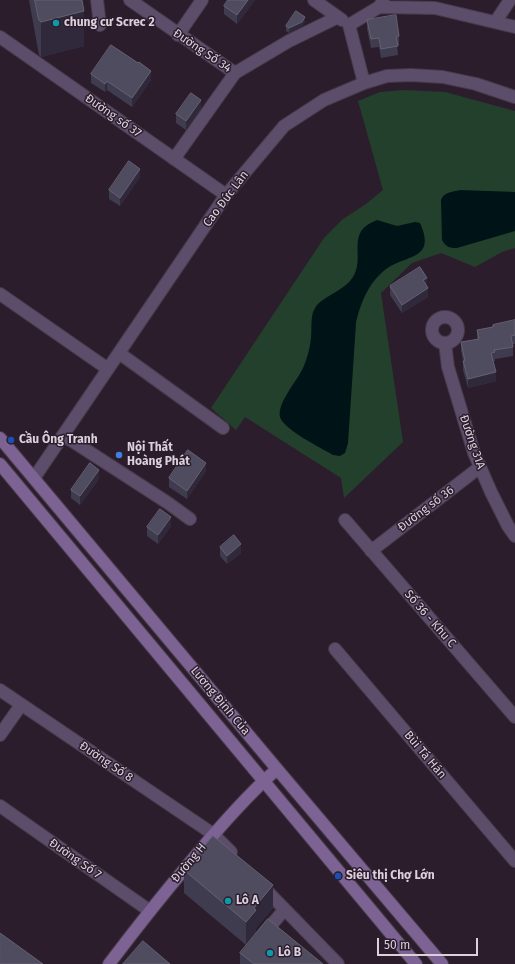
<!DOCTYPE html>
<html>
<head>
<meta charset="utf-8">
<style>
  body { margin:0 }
  #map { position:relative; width:515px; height:964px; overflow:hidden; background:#2c1d2d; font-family:"Fira Sans",sans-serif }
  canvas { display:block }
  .scale { position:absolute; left:377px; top:938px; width:101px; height:18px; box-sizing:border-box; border:2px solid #dbd0db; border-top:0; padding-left:5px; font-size:12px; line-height:14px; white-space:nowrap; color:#dbd0db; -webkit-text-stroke:3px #2c1d2d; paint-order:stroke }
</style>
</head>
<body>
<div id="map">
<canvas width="515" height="964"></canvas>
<div class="scale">50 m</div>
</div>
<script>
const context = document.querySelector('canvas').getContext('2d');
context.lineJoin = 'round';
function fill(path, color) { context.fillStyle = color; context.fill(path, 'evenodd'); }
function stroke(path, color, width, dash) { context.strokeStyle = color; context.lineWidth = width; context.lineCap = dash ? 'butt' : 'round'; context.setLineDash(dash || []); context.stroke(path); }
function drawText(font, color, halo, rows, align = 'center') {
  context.font = font + ' "Fira Sans",sans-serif'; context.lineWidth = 3; context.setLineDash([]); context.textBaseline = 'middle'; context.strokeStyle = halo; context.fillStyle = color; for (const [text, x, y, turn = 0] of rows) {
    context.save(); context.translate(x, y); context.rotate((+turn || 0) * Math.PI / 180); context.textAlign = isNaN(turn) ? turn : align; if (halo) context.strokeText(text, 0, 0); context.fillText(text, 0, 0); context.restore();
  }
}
fill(new Path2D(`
  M404,90L445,92L515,111V248L502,252L475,267L441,253L412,263L381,293L403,442L344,498L341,478L245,417L236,430L211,408L324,238L343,219L366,204L383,190L358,101L380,92Z`), '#22402b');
fill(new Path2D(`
  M460,190L515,192V231L457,248C449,248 446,247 442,240L441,200C444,192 452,192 460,190Z
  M377,220L397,226L415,222L420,223C437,261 405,254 385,270C369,282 360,304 356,323L348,443L345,453L340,456L333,455C321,448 283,429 280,417C277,403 297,381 303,368C307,359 310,348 311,338C312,329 310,316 315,308C322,296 346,291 354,275C365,255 345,232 377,220Z`), '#001316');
const street = new Path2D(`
  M97,0L100,25
  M130,0L235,73
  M314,0L342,20
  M379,7L435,8L515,27
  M496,21L510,0
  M178,35L202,0
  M0,37L226,195
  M364,83L349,25L379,7L383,1
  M174,159L235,73L289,41L338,17
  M0,294L108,369
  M432 330a13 13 0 1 1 26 0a13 13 0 1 1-26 0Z
  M445,343L448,367L474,453L491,492L508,526L515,536
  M119,353L223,428
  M63,435L168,503L190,519
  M34,478L226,195L284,126L324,100L364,83L387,76L411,75L443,77L476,84L515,97
  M345,520L515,717
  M371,551L480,467
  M335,649L515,861
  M0,690L213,834L231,852
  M0,735L21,705
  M0,806L150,911
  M262,886L338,964
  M263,935L284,910`);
const secondary = new Path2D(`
  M0,438L277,769L442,964
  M0,464L416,964
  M109,964C134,931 160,898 187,866C215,832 244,798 277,769`);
stroke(street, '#483a49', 14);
stroke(secondary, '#483a49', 14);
stroke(street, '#5c4d6b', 12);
stroke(secondary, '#7c6393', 12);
fill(new Path2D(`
  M29,0H82L84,46L41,57L39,55Z
  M255,0L237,24L224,14V6Z
  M367,20L399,36V45H397L398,55L381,58L379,47L371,48L367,29Z
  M305,22L302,26L289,33L286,31V26Z
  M91,74L151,80L132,107L107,90L105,92L91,83Z
  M201,108L186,130L176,123V114Z
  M140,177L120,206L109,199V190Z
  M390,286H427L428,297L402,313L390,295Z
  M515,320V344H513V356L495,359V361H493L496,381L468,388L463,370V361L461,351V342L477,340V330L493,327V325Z
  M206,471L187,499L169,487V478Z
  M99,479L80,505L71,498V490Z
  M171,526L158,544L147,536V527Z
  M220,547L241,553L227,564L220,556Z
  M184,870L273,908L256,928V932L246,945L184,893Z
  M240,953L323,964H240Z`), '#3f3c50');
fill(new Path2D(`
  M248,0H255L237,24V15Z
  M84,11V46L41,57V22Z
  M305,17V22L302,26L289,33V28Z
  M151,71V80L132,107V98Z
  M107,81V90L105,92V84Z
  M201,100V108L186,130V121Z
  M140,169V177L120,206V198Z
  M427,278V286L423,280Z
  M428,288V297L402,313V305Z
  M496,372V381L468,388V379Z
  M206,463V471L187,499V491Z
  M99,470V479L80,505V496Z
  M171,517V526L158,544V535Z
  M241,544V553L227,564V556Z
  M273,885V908L256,928V932L246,945V922L254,908Z`), '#30293c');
const building = new Path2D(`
  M35,0H82L84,11L41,22L39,20Z
  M228,0H248L237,15L224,6Z
  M296,11L305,17L302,22L289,28L286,26Z
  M396,15L399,36L396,37L398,46L381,49L379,38L371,39L367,20Z
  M111,45L138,63L139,62L151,71L132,98L107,81L105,84L91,74Z
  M191,93L201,100L186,121L176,114Z
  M129,161L140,169L120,198L109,190Z
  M420,267L427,278L423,280L428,288L402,305L390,286Z
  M515,320V335L511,336L513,347L494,350L495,352L491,353L496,372L468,379L463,361H465L461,342L479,339L477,330L493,327V325Z
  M188,450L206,463L187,491L169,478Z
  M90,463L99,470L80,496L71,490Z
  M160,509L171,517L158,535L147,527Z
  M234,535L241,544L227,556L220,547Z
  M213,836L273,885L254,908L256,910L246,922L184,870Z
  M268,919L323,964H254L240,953Z
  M0,933L43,964H0Z
  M143,941L170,964H123Z`);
fill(building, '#504c5f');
stroke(building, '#656173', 1);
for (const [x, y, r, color] of [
  [56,23,4,"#0f9aa8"],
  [11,440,4,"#1a4fb4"],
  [119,455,4,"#3f7fe0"],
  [338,876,4,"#1a4fb4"],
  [228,901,4,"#0f9aa8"],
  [270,953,4,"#0f9aa8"]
]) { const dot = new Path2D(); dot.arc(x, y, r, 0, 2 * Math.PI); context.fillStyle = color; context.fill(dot); stroke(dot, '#2c1d2d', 1.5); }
drawText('bold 12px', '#dbd0db', '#2c1d2d', [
  ["chung cư Screc 2",64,23],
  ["Cầu Ông Tranh",19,440],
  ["Nội Thất",127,448],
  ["Hoàng Phát",127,462],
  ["Siêu thị Chợ Lớn",346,876],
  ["Lô A",236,901],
  ["Lô B",278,953]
], 'left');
drawText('12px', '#dbd0db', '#2c1d2d', [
  ["Đường Số 34",202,51,34],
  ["Đường số 37",113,116,35],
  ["Cao Đức Lân",226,199,-53],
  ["Đường 31A",472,442,71],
  ["Đường số 36",426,509,-37],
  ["Số 36 - Khu C",430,619,49],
  ["Lương Định Của",220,701,50],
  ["Bùi Tá Hán",425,755,50],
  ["Đường Số 8",106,762,34],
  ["Đường Số 7",75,859,35],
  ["Đường H",189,863,-50]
]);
</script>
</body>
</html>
